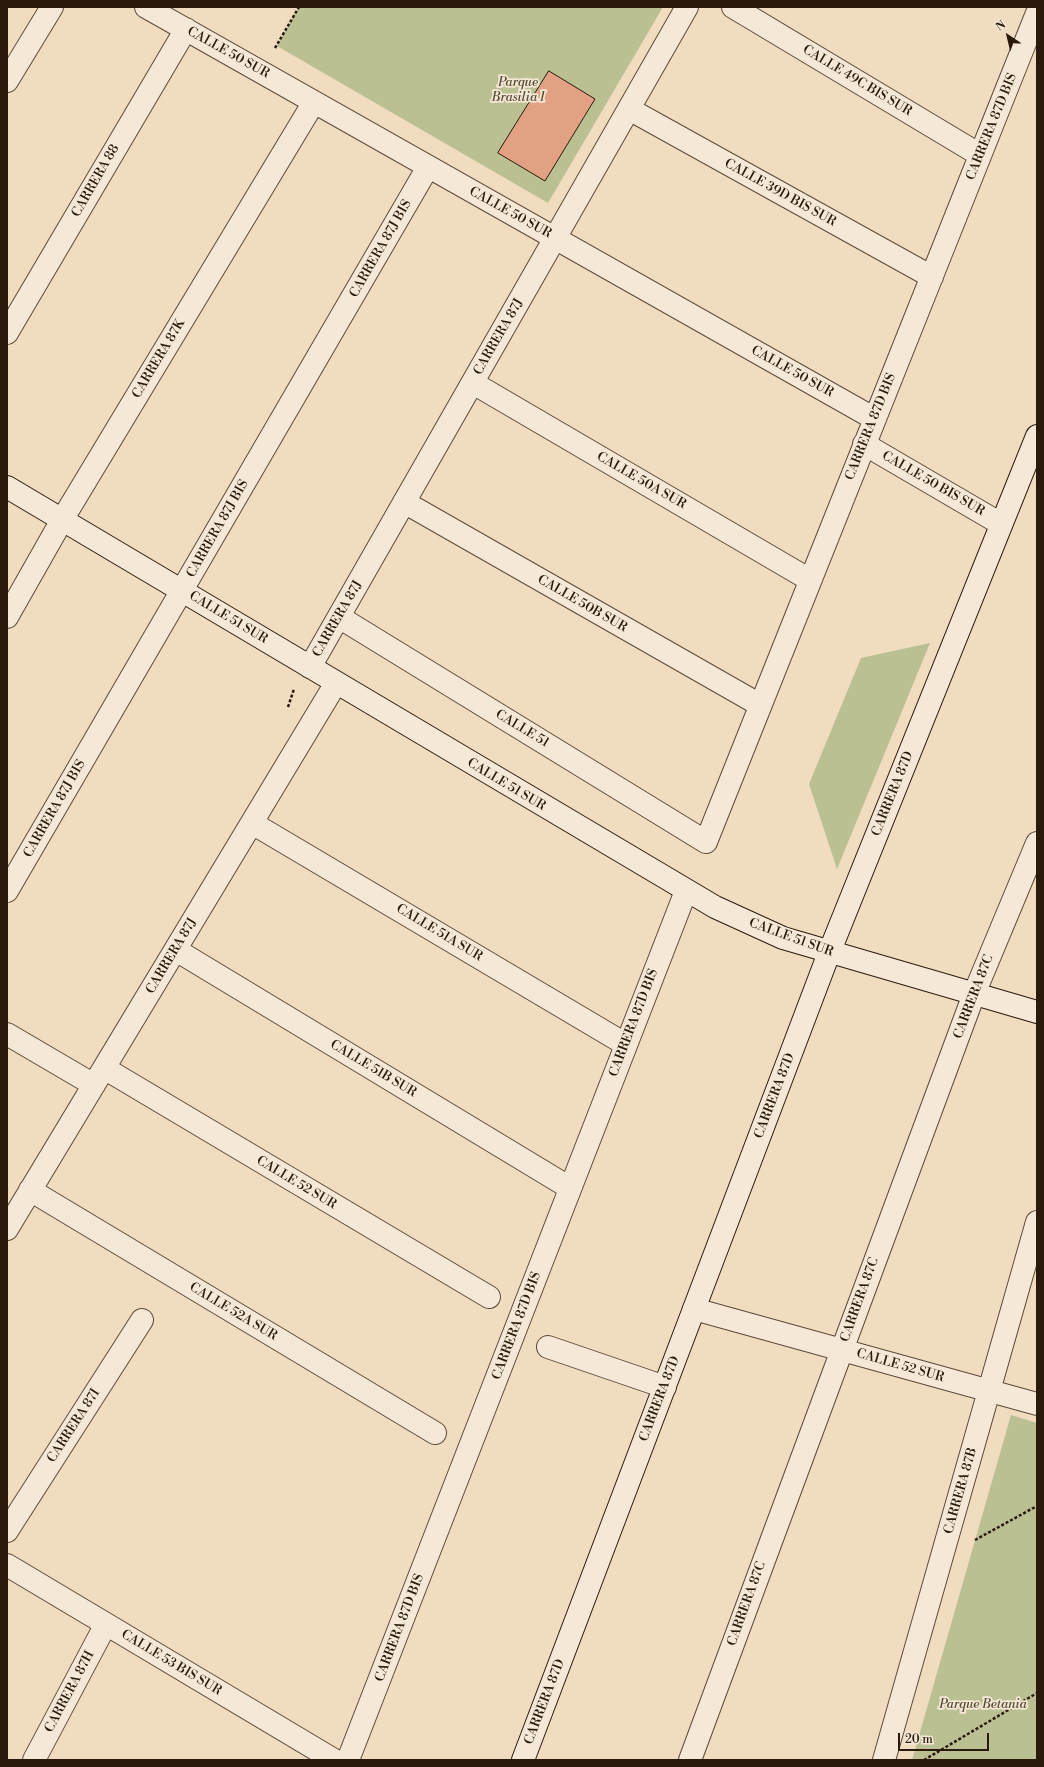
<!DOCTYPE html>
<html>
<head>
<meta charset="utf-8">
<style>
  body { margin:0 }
  #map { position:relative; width:1044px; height:1767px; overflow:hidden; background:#f1dcc0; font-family:"Libre Bodoni",serif }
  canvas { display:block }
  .frame { position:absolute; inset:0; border:8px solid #2a1a0c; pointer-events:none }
  .north { position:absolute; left:988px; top:16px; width:40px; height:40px; -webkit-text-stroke:3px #f6e8d6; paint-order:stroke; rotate:325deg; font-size:11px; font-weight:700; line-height:16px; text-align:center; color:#2a1a0c }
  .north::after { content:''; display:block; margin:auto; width:14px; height:18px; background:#2a1a0c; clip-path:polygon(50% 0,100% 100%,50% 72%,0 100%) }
  .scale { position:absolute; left:898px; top:1733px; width:91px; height:18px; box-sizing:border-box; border:2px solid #2a1a0c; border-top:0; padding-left:5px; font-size:12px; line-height:14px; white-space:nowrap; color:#2a1a0c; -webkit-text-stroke:3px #f6e8d6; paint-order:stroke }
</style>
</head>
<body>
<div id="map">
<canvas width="1044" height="1767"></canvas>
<div class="frame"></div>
<div class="north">N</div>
<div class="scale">20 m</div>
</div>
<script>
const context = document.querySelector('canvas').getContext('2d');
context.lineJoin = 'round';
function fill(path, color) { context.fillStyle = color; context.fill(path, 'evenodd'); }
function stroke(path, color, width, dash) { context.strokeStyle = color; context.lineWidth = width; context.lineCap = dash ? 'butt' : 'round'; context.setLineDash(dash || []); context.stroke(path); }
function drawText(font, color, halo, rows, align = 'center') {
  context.font = font + ' "Libre Bodoni",serif'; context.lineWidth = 3.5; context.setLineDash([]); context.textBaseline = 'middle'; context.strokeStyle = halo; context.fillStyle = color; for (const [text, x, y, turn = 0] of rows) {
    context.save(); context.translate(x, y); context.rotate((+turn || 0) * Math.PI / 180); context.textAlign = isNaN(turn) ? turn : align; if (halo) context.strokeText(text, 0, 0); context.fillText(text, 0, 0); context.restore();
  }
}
fill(new Path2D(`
  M299,7H663L548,203L277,46Z
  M930,643L837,869L809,784L861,658Z
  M1011,1415L1037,1423V1760H912Z`), '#bac092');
const building = new Path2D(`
  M549,71L595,99L545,181L498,153Z`);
fill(building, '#e3a184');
stroke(building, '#2a1a0c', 1);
const street = new Path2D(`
  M146,7L875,419
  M733,7L980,155
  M7,81L52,7
  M629,109L932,277
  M7,333L186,29
  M473,383L810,580
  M864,444L1001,524
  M404,502L760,705
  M7,617L62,520L314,102
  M339,617L706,842L1037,13
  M310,667L687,7
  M252,823L625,1044
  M7,891L428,167
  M176,950L570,1188
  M7,1034L94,1085
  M104,1068L489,1297
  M30,1190L435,1433
  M7,1229L336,683
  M694,1309L1037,1404
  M548,1347L665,1387
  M7,1531L142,1320
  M7,1565L334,1760
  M34,1760L106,1624
  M348,1760L686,891
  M690,1760L974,994L1037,843
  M884,1760L1037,1222`);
const secondary = new Path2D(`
  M7,487L715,907L783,938L1037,1012
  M523,1760L829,953L1037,436`);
stroke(street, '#5c4a39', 24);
stroke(secondary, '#2a1a0c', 24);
stroke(new Path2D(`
  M275,48L299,7
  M288,707L294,689
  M975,1540L1037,1506
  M924,1760L1037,1693`), '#2a1a0c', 2.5, [3, 2]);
stroke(street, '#f6e8d6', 22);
stroke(secondary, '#f6e8d6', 22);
drawText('13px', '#2a1a0c', '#f6e8d6', [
  ["CALLE 50 SUR",228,53,29],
  ["CALLE 49C BIS SUR",857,81,31],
  ["CARRERA 87D BIS",992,127,-68],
  ["CARRERA 88",96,181,-60],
  ["CALLE 39D BIS SUR",780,193,29],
  ["CALLE 50 SUR",510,213,29],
  ["CARRERA 87J BIS",381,249,-60],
  ["CARRERA 87J",499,337,-60],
  ["CARRERA 87K",159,359,-59],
  ["CALLE 50 SUR",792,372,29],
  ["CARRERA 87D BIS",871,427,-68],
  ["CALLE 50A SUR",641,481,30],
  ["CALLE 50 BIS SUR",933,484,30],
  ["CARRERA 87J BIS",218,529,-60],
  ["CALLE 50B SUR",582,604,30],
  ["CALLE 51 SUR",228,618,31],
  ["CARRERA 87J",338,619,-60],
  ["CALLE 51",522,729,31],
  ["CALLE 51 SUR",506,785,31],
  ["CARRERA 87D",893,794,-68],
  ["CARRERA 87J BIS",55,809,-60],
  ["CALLE 51A SUR",439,933,31],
  ["CALLE 51 SUR",791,938,20],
  ["CARRERA 87J",172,956,-59],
  ["CARRERA 87C",974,997,-69],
  ["CARRERA 87D BIS",634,1023,-69],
  ["CALLE 51B SUR",373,1069,31],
  ["CARRERA 87D",775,1096,-69],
  ["CALLE 52 SUR",296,1183,31],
  ["CARRERA 87C",860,1300,-70],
  ["CALLE 52A SUR",233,1312,31],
  ["CARRERA 87D BIS",517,1326,-69],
  ["CALLE 52 SUR",900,1366,16],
  ["CARRERA 87D",660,1399,-69],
  ["CARRERA 87I",74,1426,-57],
  ["CARRERA 87B",961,1491,-74],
  ["CARRERA 87C",747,1604,-70],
  ["CARRERA 87D BIS",400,1628,-69],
  ["CALLE 53 BIS SUR",171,1663,31],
  ["CARRERA 87H",70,1692,-62],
  ["CARRERA 87D",545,1702,-69]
]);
drawText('italic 13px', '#554c34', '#f6e8d6', [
  ["Parque",518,83],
  ["Brasilia I",518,98],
  ["Parque Betania",983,1705]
]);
</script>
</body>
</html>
